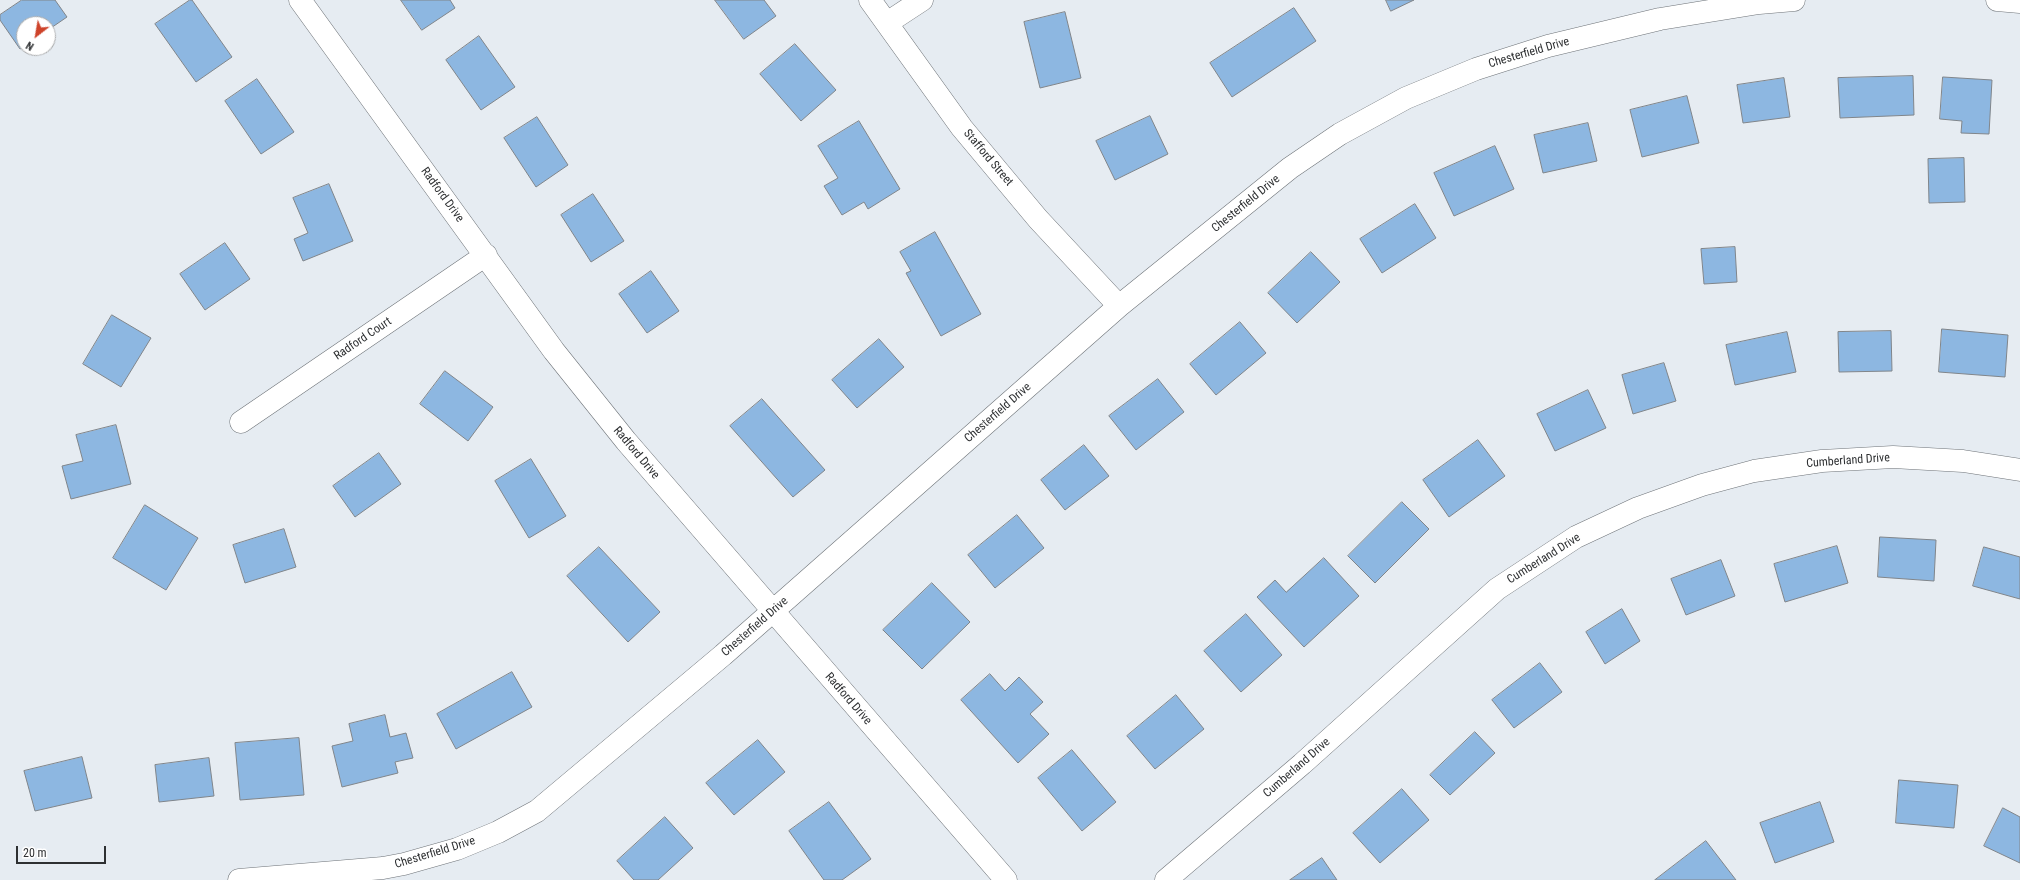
<!DOCTYPE html>
<html>
<head>
<meta charset="utf-8">
<style>
  body { margin:0 }
  #map { position:relative; width:2020px; height:880px; overflow:hidden; background:#e6ecf2; font-family:"Roboto Condensed",sans-serif }
  canvas { display:block }
  .north { position:absolute; left:16px; top:16px; width:40px; height:40px; box-sizing:border-box; background:#fff; border:1px solid #abacad; border-radius:50%; rotate:211deg; font-size:11px; font-weight:700; line-height:16px; text-align:center; color:#2e3032 }
  .north::after { content:''; display:block; margin:auto; width:14px; height:18px; background:#ce432a; clip-path:polygon(50% 0,100% 100%,50% 72%,0 100%) }
  .scale { position:absolute; left:16px; top:846px; width:90px; height:18px; box-sizing:border-box; border:2px solid #2e3032; border-top:0; padding-left:5px; font-size:12px; line-height:14px; white-space:nowrap; color:#2e3032; -webkit-text-stroke:3px #fff; paint-order:stroke }
</style>
</head>
<body>
<div id="map">
<canvas width="2020" height="880"></canvas>
<div class="north">N</div>
<div class="scale">20 m</div>
</div>
<script>
const context = document.querySelector('canvas').getContext('2d');
context.lineJoin = 'round';
function fill(path, color) { context.fillStyle = color; context.fill(path, 'evenodd'); }
function stroke(path, color, width, dash) { context.strokeStyle = color; context.lineWidth = width; context.lineCap = dash ? 'butt' : 'round'; context.setLineDash(dash || []); context.stroke(path); }
function drawText(font, color, halo, rows, align = 'center') {
  context.font = font + ' "Roboto Condensed",sans-serif'; context.lineWidth = 3; context.setLineDash([]); context.textBaseline = 'middle'; context.strokeStyle = halo; context.fillStyle = color; for (const [text, x, y, turn = 0] of rows) {
    context.save(); context.translate(x, y); context.rotate((+turn || 0) * Math.PI / 180); context.textAlign = isNaN(turn) ? turn : align; if (halo) context.strokeText(text, 0, 0); context.fillText(text, 0, 0); context.restore();
  }
}
const building = new Path2D(`
  M22,0H55L67,17L48,30V24H24V47L20,49L0,20V15Z
  M190,0H192L232,57L196,82L155,24Z
  M401,0H450L455,8L422,30Z
  M715,0H764L776,16L744,39Z
  M1386,0H1414L1391,11Z
  M1294,8L1316,41L1232,97L1210,63Z
  M1065,12L1081,78L1040,88L1024,22Z
  M479,36L515,87L481,110L446,60Z
  M795,44L836,90L801,121L760,74Z
  M1913,76L1914,115L1840,118L1838,78Z
  M1943,77L1992,80L1989,134L1961,133L1962,121L1940,119Z
  M1784,78L1790,117L1743,123L1737,85Z
  M257,79L294,132L261,154L225,101Z
  M1687,96L1699,143L1642,157L1630,110Z
  M1150,116L1168,154L1115,180L1096,141Z
  M537,117L568,165L536,187L504,138Z
  M859,121L900,189L868,209L864,202L842,215L824,186L838,178L818,146Z
  M1588,123L1597,161L1543,173L1534,135Z
  M1495,146L1514,189L1454,216L1434,173Z
  M1964,158L1965,202L1929,203L1928,159Z
  M329,184L353,241L303,261L294,239L308,233L293,198Z
  M593,194L624,241L591,262L561,215Z
  M1415,204L1436,238L1382,273L1360,239Z
  M935,232L981,314L941,336L906,273L911,271L900,252Z
  M225,243L250,279L205,310L180,274Z
  M1735,247L1737,282L1704,284L1701,249Z
  M1311,252L1340,282L1297,323L1268,293Z
  M651,271L679,311L647,333L619,294Z
  M112,315L151,338L121,387L83,364Z
  M1240,322L1266,353L1216,395L1190,364Z
  M1942,329L2008,335L2005,377L1939,372Z
  M1891,331L1892,371L1839,372L1838,332Z
  M1787,332L1796,372L1735,385L1726,345Z
  M879,339L904,367L857,408L832,380Z
  M1664,363L1676,401L1633,414L1622,375Z
  M445,371L493,407L468,441L420,404Z
  M1158,379L1184,412L1136,450L1109,416Z
  M1588,390L1606,428L1555,451L1537,414Z
  M762,399L825,470L793,497L730,426Z
  M116,425L131,484L71,499L62,466L83,461L76,435Z
  M1478,440L1505,476L1449,517L1423,480Z
  M1084,445L1109,476L1065,510L1041,480Z
  M379,453L401,484L355,517L333,486Z
  M531,459L566,516L529,538L495,481Z
  M1402,502L1429,529L1375,583L1348,556Z
  M145,505L198,538L166,590L113,558Z
  M1017,515L1044,548L995,588L968,555Z
  M284,529L296,567L245,583L233,545Z
  M1880,537L1936,540L1934,581L1878,577Z
  M1837,546L1848,583L1785,602L1774,564Z
  M599,547L660,612L628,642L567,576Z
  M1984,547L2020,557V599L1973,586Z
  M1324,558L1359,596L1304,647L1257,597L1275,580L1286,592Z
  M1721,560L1735,596L1686,615L1671,579Z
  M932,583L970,622L922,669L883,630Z
  M1622,609L1640,641L1605,664L1586,632Z
  M1246,614L1282,655L1241,692L1204,651Z
  M1540,663L1562,692L1514,728L1492,700Z
  M512,672L532,707L456,749L437,714Z
  M990,674L1005,691L1019,677L1043,702L1030,714L1049,734L1018,763L961,700Z
  M1176,695L1204,729L1155,769L1127,736Z
  M385,715L390,737L406,733L413,758L395,762L398,773L342,787L332,746L353,741L349,724Z
  M1475,732L1495,753L1450,795L1430,775Z
  M299,738L304,795L240,800L235,743Z
  M758,740L785,772L734,815L706,783Z
  M1072,750L1116,802L1082,831L1038,778Z
  M82,757L92,798L35,811L24,771Z
  M209,758L214,796L159,802L155,765Z
  M1899,780L1958,785L1954,828L1896,823Z
  M1402,789L1429,820L1380,863L1353,833Z
  M829,802L871,859L842,880H824L789,831Z
  M1820,802L1834,842L1775,863L1760,823Z
  M2003,808L2020,817V863L1984,846Z
  M665,817L693,848L658,880H634L617,861Z
  M1706,841L1736,880H1655Z
  M1322,858L1337,880H1290Z`);
fill(building, '#8db7e1');
stroke(building, '#80858a', 1);
const street = new Path2D(`
  M300,0L554,351L626,441L1006,880
  M870,0L962,128L1038,219L1119,306
  M1997,0L2020,2
  M887,23L922,0
  M241,422L486,255
  M239,880L383,868L404,864L457,849L498,832L537,811L723,655L1119,306L1290,168L1340,134L1406,98L1476,69L1548,46L1660,19L1759,3L1794,0
  M1166,880L1302,764L1497,589L1576,537L1638,508L1702,485L1754,471L1822,461L1893,457L1963,461L2020,470`);
stroke(street, '#6e7378', 23);
stroke(street, '#fff', 22);
drawText('12px', '#2e3032', '#fff', [
  ["Chesterfield Drive",1529,53,-16],
  ["Stafford Street",988,158,50],
  ["Radford Drive",442,195,54],
  ["Chesterfield Drive",1246,204,-39],
  ["Radford Court",363,339,-34],
  ["Chesterfield Drive",998,413,-41],
  ["Radford Drive",636,453,50],
  ["Cumberland Drive",1848,461,-4],
  ["Cumberland Drive",1544,559,-32],
  ["Chesterfield Drive",755,627,-41],
  ["Radford Drive",848,699,49],
  ["Cumberland Drive",1297,768,-41],
  ["Chesterfield Drive",435,853,-17]
]);
</script>
</body>
</html>
